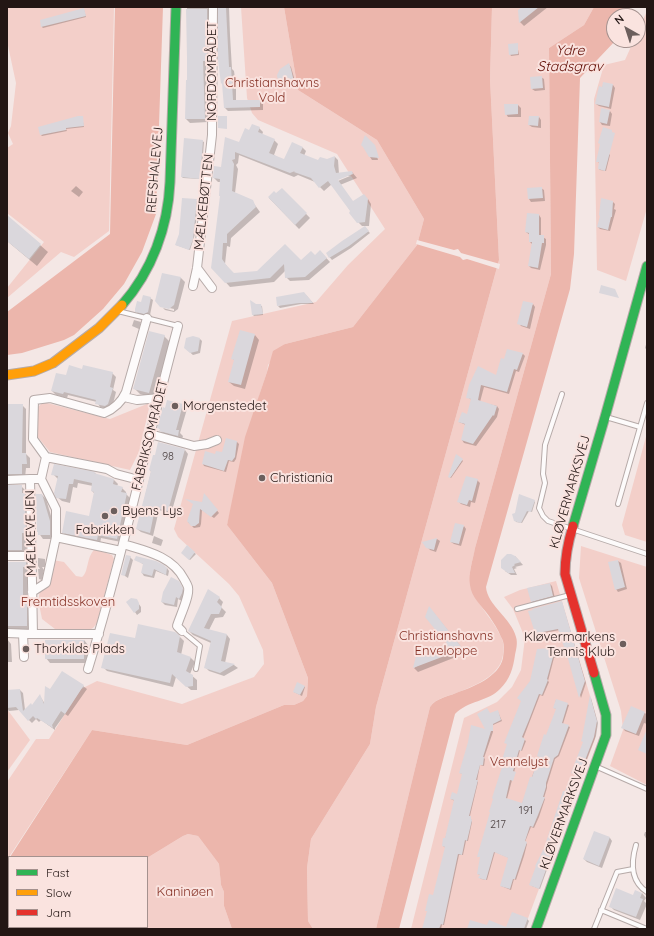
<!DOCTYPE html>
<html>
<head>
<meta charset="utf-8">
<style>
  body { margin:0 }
  #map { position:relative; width:654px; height:936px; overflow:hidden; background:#f4e7e5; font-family:Quicksand,sans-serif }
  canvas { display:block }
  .frame { position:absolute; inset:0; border:8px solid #231614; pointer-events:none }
  .legend { position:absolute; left:8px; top:856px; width:140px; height:72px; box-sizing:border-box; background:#fae3df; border:1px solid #a4918e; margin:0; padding:5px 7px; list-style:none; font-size:12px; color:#231614 }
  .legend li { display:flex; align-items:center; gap:8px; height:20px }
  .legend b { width:20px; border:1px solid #a4918e }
  .north { position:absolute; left:606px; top:8px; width:40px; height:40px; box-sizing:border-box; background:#fae3df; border:1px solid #a4918e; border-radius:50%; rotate:321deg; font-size:11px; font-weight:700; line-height:16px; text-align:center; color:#231614 }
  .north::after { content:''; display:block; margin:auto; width:14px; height:18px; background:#6c5f5d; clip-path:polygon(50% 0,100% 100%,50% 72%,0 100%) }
</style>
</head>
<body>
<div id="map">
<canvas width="654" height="936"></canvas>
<div class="frame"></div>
<ul class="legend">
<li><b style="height:5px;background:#30b455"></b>Fast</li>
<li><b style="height:5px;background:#ff9f0a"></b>Slow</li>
<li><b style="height:5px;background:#e5322d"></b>Jam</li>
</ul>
<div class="north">N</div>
</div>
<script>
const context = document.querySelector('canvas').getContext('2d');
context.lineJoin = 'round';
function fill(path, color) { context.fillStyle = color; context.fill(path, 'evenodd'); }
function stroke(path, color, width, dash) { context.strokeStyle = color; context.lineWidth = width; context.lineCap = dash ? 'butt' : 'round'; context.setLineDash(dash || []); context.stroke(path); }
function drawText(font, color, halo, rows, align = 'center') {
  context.font = font + ' Quicksand,sans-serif'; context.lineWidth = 4; context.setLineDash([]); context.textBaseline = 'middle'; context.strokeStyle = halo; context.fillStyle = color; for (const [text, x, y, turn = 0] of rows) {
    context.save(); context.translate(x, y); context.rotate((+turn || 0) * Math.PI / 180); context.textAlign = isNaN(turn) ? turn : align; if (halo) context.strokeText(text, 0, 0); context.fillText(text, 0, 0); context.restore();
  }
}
fill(new Path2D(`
  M7,7H114L109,231L74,257L61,252L7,298V288L44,242L7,213V148L13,144L8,133L11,126L16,83L7,41Z
  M241,7H284L298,90L377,140L424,219L417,245L353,327L285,344L268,365L267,372L260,393L227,525L272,583L308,678L307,696L303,701L294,705H284L187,745L92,730L9,857L7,865V782L36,739H49L81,689L97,681L182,704L254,677L264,664L263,650L239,596L229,584L178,537L174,529L232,321L316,302L348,265L385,229L337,154L258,120L252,113L247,98Z
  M492,7H594L584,25L549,48L551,274L475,548C474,557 469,569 470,578C472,602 492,616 501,637C504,642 504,649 503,655C500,676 474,686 456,693C446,697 436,698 430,707L376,929H313L308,921L307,868L311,839L370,744L376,707L499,260L490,79Z
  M647,11V208L626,281L597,270L594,99L604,65L625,60L634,40H638V31Z
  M43,402L110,419L147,404H150L139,452L130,470L50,452L37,436L38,407Z
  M647,433V542L625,535L622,525Z
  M581,546L647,567V785L610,766L623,730L621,711L579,578Z
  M95,549L112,555L114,559L97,623L93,628L87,631L55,629L42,619C41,612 38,603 39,597C39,589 50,568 53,560L64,562L76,576L82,577C89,572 86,557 95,549Z
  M556,581L596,716L597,724L595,739L524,929H411L464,718L497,702L512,687L521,670L525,638L513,609L504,597L520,590Z
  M7,709L30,740L7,772Z
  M188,834L198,836L219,864L221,885L224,892V906L232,929H110V927H147V858L183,836Z`), '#f3cfc9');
fill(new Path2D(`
  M115,7H163L156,214L142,252L124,284L103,309L74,335L64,340L22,353L7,355V312L110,234Z
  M284,7H492L490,79L499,260L376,707L370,744L311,839L307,868L308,921L313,929H232L224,906V892L221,885L219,864L198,836L188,834L183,836L147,858L10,857L92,730L187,745L284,705H294L303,701L307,696L308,678L272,583L227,525L245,437L267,372L273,351L285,344L353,327L417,245L424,219L377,140L298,90Z
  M594,7H630V16H614V40H616L580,78L574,254L570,289L486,587C487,605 512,619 516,637C518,643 516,650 515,655C513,669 510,679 500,689C489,701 467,701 455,714L399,929H376L430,707C436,698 447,697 456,693C473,687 499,677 503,658C504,650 505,643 501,637C498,629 493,622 489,616C482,606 471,597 470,585C468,573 473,560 475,548L551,274L549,48L584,25Z
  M24,927H110V929H25Z`), '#ecb6ac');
fill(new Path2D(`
  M417,240L454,250L458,249L461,253L500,264L499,269L467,259L463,260L460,257L416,244Z`), '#f4e7e5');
fill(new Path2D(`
  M186,7H213L210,64H206L208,122L190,123L186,119V81H188V57L187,8Z
  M219,7H229L230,35L232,69L234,71L236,86V101H260L263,104V110L228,111L225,108L223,84L222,83L219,60Z
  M524,7H548L524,26L520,22L519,11Z
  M84,10L86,17L43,28L42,27L41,21Z
  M517,44L519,55L511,56L510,54Z
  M288,64L291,67L297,88L288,87L279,81Z
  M541,77L544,79L545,90L535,91L532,89Z
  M604,83L613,85L615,88L611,109L599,106L596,104Z
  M505,105H518L521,108V117H508L506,114Z
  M610,111L612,114L610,126L602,125L600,122Z
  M82,117L84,127L66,129L67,131L42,136L41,135Z
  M539,117L541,120V128L532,127L529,125Z
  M259,128L263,132L262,135L274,140L278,144L274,155L285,161L302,147L306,151L304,156L319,162L327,161L335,157L338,160L339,174L352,172L357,178L340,185L353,202L368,199L371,204L369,226H362L358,222L332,184L324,191L315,182L298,175L294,177L239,155L238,163L236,165L238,169L235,193L252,201L260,212L231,238L230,247L227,246L225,264L234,274L258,272L285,245L301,261L315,256L320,251L330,262L309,280L290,281L286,277V270L274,282L230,287L212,267L220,209L221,182H218L214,178L239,143L250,132ZM345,176H350L333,183V181Z
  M202,141L204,142L202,167L204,168L202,178H201L200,179L183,178L182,177Z
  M374,145L378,160H372L370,157Z
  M609,154L610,155L606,171L600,170L599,169L600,163L598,162Z
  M76,186L83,192L79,197L71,191Z
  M541,188L544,190L545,201L531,202L529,199L528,189Z
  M282,189L310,218L299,229L269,198L276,195Z
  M183,199L198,201L195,234L190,250L176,245L180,234Z
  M613,202L615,204L614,209L616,210L610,231L600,229L598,227Z
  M539,215L541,218V236L546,239V245L540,270L531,268L529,266L533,245L530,242V235L526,232Z
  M7,216L48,252L37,266L7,241Z
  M367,230L370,233L351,248L332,260L327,254Z
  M163,274L181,278L185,282L178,309L174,312L165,310L163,308L174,311V309L160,306Z
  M306,295L314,304H301L280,308L278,306Z
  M150,298L153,300L150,315L147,316L139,314L136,311L142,303Z
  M533,304L535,307L530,329L521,326L519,323Z
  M256,305L262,306L263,315L254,316L253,315Z
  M134,320L141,322L139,329L132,326Z
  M255,335L259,340L245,389L234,386L229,382L235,361L233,359Z
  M164,336L170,342L154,398L140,394L134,388Z
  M200,339L202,341L200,353L193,355L185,348Z
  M647,341V350L645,348Z
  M523,354L525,356L519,372L516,371L509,394L484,387L480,402L497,406L499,409L497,417L476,446L464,443L462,440L466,425L459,422L468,415L472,400L467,397L470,385L497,376L505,360Z
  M83,370L112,373L116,377L113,390L116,392L112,408L110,410L100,407L97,402L68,395L67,398L56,395L52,391Z
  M7,405H22L26,409V454L30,458V468H26L25,478L7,476Z
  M182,405L187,409L180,433L183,436L182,439L164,435L159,428L166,409Z
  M227,440L237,442L239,444L236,459L234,462L229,461L226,472L204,466L203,464L216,455L223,454Z
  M185,450L188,454L171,514L159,510L153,536L141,532L137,529L151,472L150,470Z
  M462,460L463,461L451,478H450Z
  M55,465L95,473L97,475L114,480L118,484L117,486L122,488L126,492V494L130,498L121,542L101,538L100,544L67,536L63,532L90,517L95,494L92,491L93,486L78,483L77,488L73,487L70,503L62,501L57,497L58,479L53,474Z
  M477,480L480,483L475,503L471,502L470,507L461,504L459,502Z
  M7,486H21L25,490V495L28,498L29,536H26V554H11L7,551Z
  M42,495L46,499L54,526V539H43L38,532Z
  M206,497L219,513L214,518L202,510L201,524L200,527L194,528L188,522Z
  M534,501L535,502L532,512L529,511L522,523L516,522L515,520Z
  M464,526L466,529L461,546L454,544L451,542Z
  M154,536L163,540L161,546L152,543Z
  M437,539L440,541L436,552L430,550L424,543Z
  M187,547L196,554L190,560L182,553Z
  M515,556L523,565L515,567L517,568L514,569L517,575H511L505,571Z
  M130,557L133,560L128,578L122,574Z
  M38,558L45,559V567H42L44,570L42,580L39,579L38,569H40L38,566Z
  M136,559L167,568L169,571L168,576L156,571L154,578L144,576L142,573L144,565Z
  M618,561L621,563L627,589L618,592L616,589Z
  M7,562H26L30,567V571H27V597L31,601V629H11L7,634Z
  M178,582L185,592L182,601L178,599L177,607L165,605L162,602Z
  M550,584L552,586L555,598L534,604L532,601Z
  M219,598L223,602L221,607L226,612L223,617L215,618L209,630L227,635L230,639L225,663L234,665L238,668L224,676L209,671L205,667L211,643L193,635L189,631Z
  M136,600L141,607V612L137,615L135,612Z
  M562,603L586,683L581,698L568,656L554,658L548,681L549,682L543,696L540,695L523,739L526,741L522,751L520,750L507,799L522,804L557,709L554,708L556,700L569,705L563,724L570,727L559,756L555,759L547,785V788L544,798L545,799L539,817L534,828L531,827L525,842L527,844L524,856L516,880L514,879L511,890L501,886L509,858L495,852L487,880L481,879L480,878V875L478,874L481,858L479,856L503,767L501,766L531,681L538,650L565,648L560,630L544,633V635L538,636L537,635Z
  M433,612L466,653L418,672L414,668L449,644Z
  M180,637L184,641L181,655L191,658L195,662L190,674L197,680V690H191L176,677L173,687L107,671L103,667L135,640Z
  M7,639L11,644L12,662H7Z
  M84,640L88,645V663H50L46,658Z
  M83,686L87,689L68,716L65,714L55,728V730L41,720L39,722L36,719L32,723L19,710L9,711L7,709V691L20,690L23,693L25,710L32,706L40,696L45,704L50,691Z
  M304,686L305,687L302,696L294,692Z
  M591,698L598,723L596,736L580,777L572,773L584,742Z
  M631,708L647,714V724L644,723L639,736L625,731L623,728Z
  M498,712L502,721L493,725V732L484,758L485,759L484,766L480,765L477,781L478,782L470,816L472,822L468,841H466L463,855H459L444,925H442L441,929H424L428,912L426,910L434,896L446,848L443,846L445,840L455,801L451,799L458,795L463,774L460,773L487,730L490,714Z
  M578,780L579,781L540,889L532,886L531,885L566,793Z
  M595,832L610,838L612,841L602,868L587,862L584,859Z
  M645,832H647V840L644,835Z
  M642,893L646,898L644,901L647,904L640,920L614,910L610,906Z
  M527,919L529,921L526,929H505Z`), '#0003');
fill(new Path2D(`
  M522,7H539L519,23L518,10Z
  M84,8L86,16L41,27L40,20Z
  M218,8H226L229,67H231L233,100H260V107L224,108L222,83L221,84L218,60Z
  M186,9H207V61H203L205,119H185L186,80H187V57Z
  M518,43V54L509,55L508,44Z
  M289,63L291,69L295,86L285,85L278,81L277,75L280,69Z
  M542,76L543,88L531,89L530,77Z
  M603,82L613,84L609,107L595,104L599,86L602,87Z
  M504,104H518V114L505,115Z
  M601,108L610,110L607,124L599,122Z
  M78,116H83L84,126L66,128V130L40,135L38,127Z
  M218,116H227V129L218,128Z
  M529,116H539L538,126L528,125Z
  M252,124L260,127L258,132L275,139L269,153L284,159L292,142L303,147L300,153L318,160L320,157L327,159L335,156L334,166L336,173L352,171L353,174L338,180L353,201L364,194L368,199L365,222L357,223L349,213L350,211L328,181L319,188L311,178L294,172L295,171L290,173L235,152V159L232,160L234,164L232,191L253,200L256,207L227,234V243H223L222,259L227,266L234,273L257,271L285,244L301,260L311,251L315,255L320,250L327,258L305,277L285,278L284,264L270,278L225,283L211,268L220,196H219L220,179L213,178L214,166L221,167L225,137L239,142L245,128L249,130Z
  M603,127L612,130V132L615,133L605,171L598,169L599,162H596L600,144L598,143Z
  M365,135L375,145L379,158L369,157L363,147L361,145Z
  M184,138L203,140L201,166H203L202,177H200V179L181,177Z
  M542,187L543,198L528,199L527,188Z
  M282,188L307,213L295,225L268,197L274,191L276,193Z
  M182,198L197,199L193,239L189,250L175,245L179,234Z
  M601,198L613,201L612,217H611L608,230L597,227L600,216L599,215Z
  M527,213L539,214V235H544V243H542L538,268L528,266L532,242H529V233L525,232Z
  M7,215L41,244L29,259L7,241Z
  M365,226L369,231L349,246L329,258L326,253L342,241Z
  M162,273L181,277L174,305L169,309L160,307L155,301Z
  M601,285L615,289L619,298L599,293Z
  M304,292L313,303H299L277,306L276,297Z
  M143,295L151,297L148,312L144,314L135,312V309L137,301L141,302Z
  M250,300L256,304H261L263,314L252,315Z
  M523,301L533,303L527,327L517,324Z
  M240,330L255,334L241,385L228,382L234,360L231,359Z
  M149,331L165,335L149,393L133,389Z
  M193,336L200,338L198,351L190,353L184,348L186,338Z
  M507,349L523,353L517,370L514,369L507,392L481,385L478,400L497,406L494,416L493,415L473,444L461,440L465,424L458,422L462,412L467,414L471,399L466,398L469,385L478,366L496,375L501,358L504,359Z
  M69,365L82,369L83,365L113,372L110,387L113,388L108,404L105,406L95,404L96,400L64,392L63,394L51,391L56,373L66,375Z
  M167,400L183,404L176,430H179L178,436L159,431L160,429L157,428L163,407L165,408Z
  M7,404H23L22,453H26L27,464H22V474H7Z
  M226,438L237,441L235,457L232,461L228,460L224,471L202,464L205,451L215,454L216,451L222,452Z
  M158,442L185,449L168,511L155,508L150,533L136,529L151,471L149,470L153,455H155Z
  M456,454L463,459L450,478L448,477Z
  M54,464L96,472L94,473L114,479L113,484L123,487L121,492L127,493L117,539L98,535L97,540L62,533L66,511L89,516L94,492L91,491L92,483L74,479L73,484H69L66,499L56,498L54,493L58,476L51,475Z
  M466,476L478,479L472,501L469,500L467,505L457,502Z
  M7,485H22V493H25L26,533H22V550H7Z
  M204,493L218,510L211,517L200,509L199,523L195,526H191L187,521L193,504L185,499L202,502Z
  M36,494H42L50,521V535H38V532H37Z
  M519,494L535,500L531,512L527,511L521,523L514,521L512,514L515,513Z
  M455,523L464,525L459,544L450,542Z
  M437,538L434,550L426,548L422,542Z
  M187,545L195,552L189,560L181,553Z
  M507,554H511L515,556L521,562L514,564L515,565L512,567L515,573H508L501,568V560Z
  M126,555L131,556L125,576L121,575Z
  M136,556L156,561L164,565L167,568L166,575L154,569L152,576L141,573L143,564L134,560Z
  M618,560L625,587L615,590L608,562Z
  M7,562H26V567H23V596H27V626H7Z
  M171,577L179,581L183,588L182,593L179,599L176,597L174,605L161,602L163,592Z
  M550,583L553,596L531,602L527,588Z
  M208,589L220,597L217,602L222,607L219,614H211L204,628L227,634L221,661L235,664L220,673L204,668L211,641L188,631Z
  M131,598L137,599L139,603V609L134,613L126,602Z
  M562,601L585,681L579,698L567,655L553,657L547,679L548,680L542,695L539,694L529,720L522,737L525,739L521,751L519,750L513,771L516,772L513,781L510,780L506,798L522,803L530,777H532L539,757L537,756L544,734L546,735L556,709L553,708L556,699L568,703L562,723L569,725L558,755L554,758L546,783V787L543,797H545L538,815L533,827L530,826L525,841L527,842L523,854L515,879H513L510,889L500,886L508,858L494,852L486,880L478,878L480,875L477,874L480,857H477L490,812H489L493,799L492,798L502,767L500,766L507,744L504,743L521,701L517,698L530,681L537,649L564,647L558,629L543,632V634L536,636L528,611L533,610L532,609Z
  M429,606L463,649L413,668L416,656L447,644L425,617Z
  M138,624L175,632L180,636L177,652L191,657L186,671L193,675V686L186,687L172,674L170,683L101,668L110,633L135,638Z
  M45,640H84V659H45Z
  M62,671L84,685L65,714L61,711L52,725L53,728L37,718L36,719L33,716L28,721L16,707L7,708V690L20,689L23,711L31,703L32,705L40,694L44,704L45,686L50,689Z
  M297,682L305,686L300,695L293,692Z
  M590,695L597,721L594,737L579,776L571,773L583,742L581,741L582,738Z
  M631,706L645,712L636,734L621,728Z
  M487,708L490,713L498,710L501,720L493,724V731H491L483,757H484L483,765H480L476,780H478L469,816H471V819L472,820L467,841L465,840L462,855L458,854L443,925L441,924L439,929H422L427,911H425L429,894L433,895L445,847L442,846L443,838H445L454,800L450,799L452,792L457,794L462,774L459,773L468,742L471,725L485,729L477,714Z
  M647,729V754L638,750Z
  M571,776L579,779L539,889L529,885L536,866H535L544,848L563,791H565Z
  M594,831L610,837L599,866L583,859Z
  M616,888L633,895L635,890L642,893L640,898L643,899L636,917L609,907Z
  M512,912L528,918L524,929H467L470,920L487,925L489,920L506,927Z`), '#dad7dc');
const lane = new Path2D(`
  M118,311L178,326
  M562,394L545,445L543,474L545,483L539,508L543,516L548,521L647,554
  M606,417L640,427
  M618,504L647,403
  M517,609L570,595
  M182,631L200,646L196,669
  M595,766L647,789
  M636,845C631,862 630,881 647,892
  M601,910L647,929
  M594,929L617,872L633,869`);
const street = new Path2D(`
  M197,268L212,288
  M193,286L197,268L212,135L213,7
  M124,397L137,400L160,398
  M150,434L194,446L207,444L217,440
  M46,457L107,469L116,474L139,480
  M7,480L30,479
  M56,537L121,551
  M123,544C146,551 172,556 184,579C185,581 187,584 188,587C190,596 180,616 177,626L182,631
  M7,556H32
  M32,592L46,583L56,537V509L41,479
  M7,633L33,634L30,479H41L46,457L33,439L34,400L50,398L104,413C114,409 122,401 126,392L147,318
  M23,634L24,657
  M33,634H99
  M88,669C123,556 147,440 178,326`);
const fast = new Path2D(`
  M122,305C152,271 168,227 170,182L176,7
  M573,526L605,417L647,266
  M536,929L606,735V715L594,673`);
const slow = new Path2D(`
  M7,375L34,371L53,363L99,328L122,305`);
const jam = new Path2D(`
  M573,526C568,542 565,557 565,574L594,673`);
stroke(lane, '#b6aaa8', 6);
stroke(street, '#b6aaa8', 10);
stroke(fast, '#b6aaa8', 11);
stroke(slow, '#b6aaa8', 11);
stroke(jam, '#b6aaa8', 11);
stroke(lane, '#fdfbfb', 4);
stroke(street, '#fdfbfb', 8);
stroke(fast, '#30b455', 9);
stroke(slow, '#ff9f0a', 9);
stroke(jam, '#e5322d', 9);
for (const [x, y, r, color] of [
  [175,406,4,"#6c5f5d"],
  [262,478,4,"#6c5f5d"],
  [114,511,4,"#6c5f5d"],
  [105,516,4,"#6c5f5d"],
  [623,644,4,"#6c5f5d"],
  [26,649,4,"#6c5f5d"]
]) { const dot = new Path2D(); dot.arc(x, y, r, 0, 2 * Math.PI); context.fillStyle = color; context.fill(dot); stroke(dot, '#fae3df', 1.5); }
drawText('11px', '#514646', null, [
  ["98",168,457],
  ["191",526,811],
  ["217",498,825]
]);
drawText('13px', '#231614', '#fae3df', [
  ["NORDOMRÅDET",212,71,-90],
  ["REFSHALEVEJ",155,170,-85],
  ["MÆLKEBØTTEN",204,202,-84],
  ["FABRIKSOMRÅDET",150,435,-76],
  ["KLØVERMARKSVEJ",570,492,-74],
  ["MÆLKEVEJEN",31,533,-91],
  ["KLØVERMARKSVEJ",564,814,-70]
]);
drawText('13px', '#853024', '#fae3df', [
  ["Christianshavns",272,83],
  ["Vold",272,98],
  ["Fremtidsskoven",68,602],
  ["Christianshavns",446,636],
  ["Enveloppe",446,651],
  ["Vennelyst",519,762],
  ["Kaninøen",185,892]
]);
drawText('13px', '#231614', '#fae3df', [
  ["Morgenstedet",183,406],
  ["Christiania",270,478],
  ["Byens Lys",122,511],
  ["Fabrikken",105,530,"center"],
  ["Kløvermarkens",615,637,"right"],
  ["Tennis Klub",615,652,"right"],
  ["Thorkilds Plads",34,649]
], 'left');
drawText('italic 14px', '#610c04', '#fae3df', [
  ["Ydre",570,51],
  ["Stadsgrav",570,67]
]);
</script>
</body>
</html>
